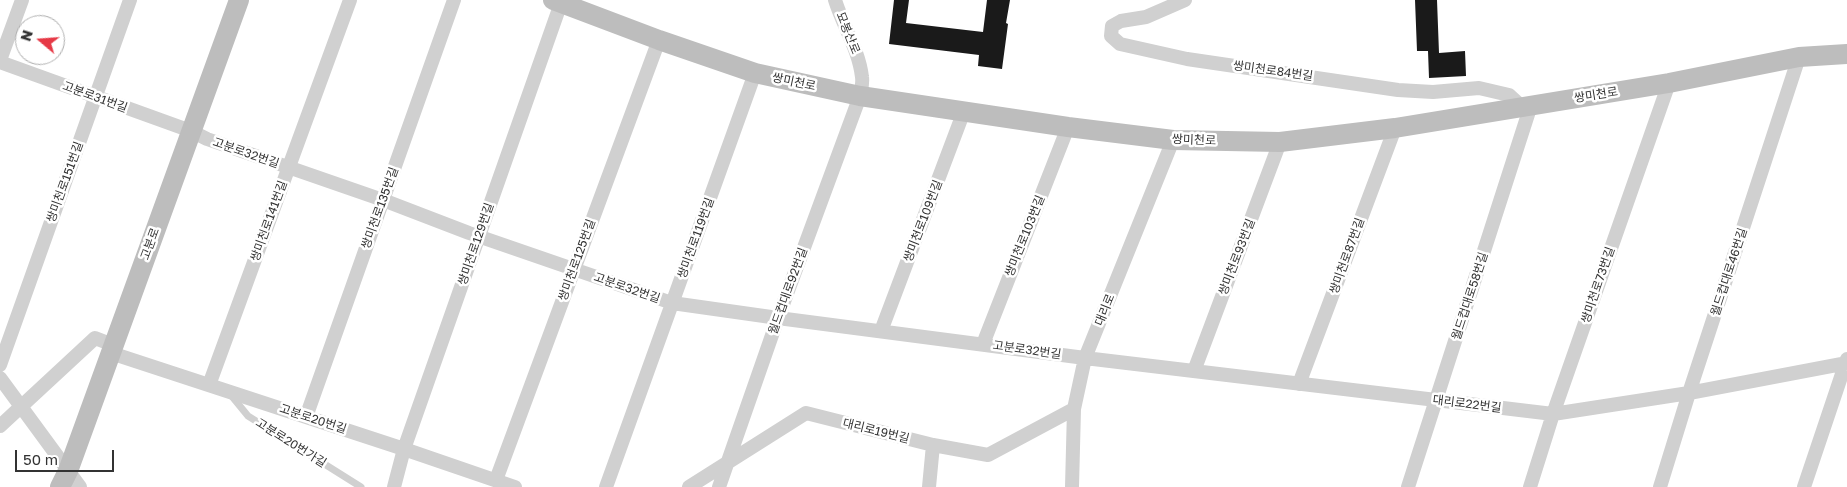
<!DOCTYPE html>
<html>
<head>
<meta charset="utf-8">
<style>
  body { margin:0 }
  #map { position:relative; width:1847px; height:487px; overflow:hidden; background:#fff; font-family:"Golos Text",sans-serif }
  canvas { display:block }
  .north { position:absolute; left:15px; top:15px; width:50px; height:50px; box-sizing:border-box; background:#fff; border:1px solid #adadad; border-radius:50%; rotate:288deg; font-size:14px; font-weight:700; line-height:20px; text-align:center; color:#333 }
  .north::after { content:''; display:block; margin:auto; width:18px; height:22px; background:#e63946; clip-path:polygon(50% 0,100% 100%,50% 72%,0 100%) }
  .scale { position:absolute; left:15px; top:450px; width:99px; height:22px; box-sizing:border-box; border:2px solid #333; border-top:0; padding-left:6px; font-size:15px; line-height:18px; white-space:nowrap; color:#333; -webkit-text-stroke:4px #fff; paint-order:stroke }
</style>
</head>
<body>
<div id="map">
<canvas width="1847" height="487"></canvas>
<div class="north">N</div>
<div class="scale">50 m</div>
</div>
<script>
const context = document.querySelector('canvas').getContext('2d');
context.lineJoin = 'round';
function fill(path, color) { context.fillStyle = color; context.fill(path, 'evenodd'); }
function stroke(path, color, width, dash) { context.strokeStyle = color; context.lineWidth = width; context.lineCap = dash ? 'butt' : 'round'; context.setLineDash(dash || []); context.stroke(path); }
function drawText(font, color, halo, rows, align = 'center') {
  context.font = font + ' "Golos Text","Noto Sans KR",sans-serif'; context.lineWidth = 5; context.setLineDash([]); context.textBaseline = 'middle'; context.strokeStyle = halo; context.fillStyle = color; for (const [text, x, y, turn = 0] of rows) {
    context.save(); context.translate(x, y); context.rotate((+turn || 0) * Math.PI / 180); context.textAlign = isNaN(turn) ? turn : align; if (halo) context.strokeText(text, 0, 0); context.fillText(text, 0, 0); context.restore();
  }
}
fill(new Path2D(`
  M894,0H909L906,23L983,32L987,0H1010L1006,23L1008,24L1002,69L978,66L979,55L889,44Z
  M1415,0H1437L1439,53L1465,51L1466,76L1429,78L1428,51H1417Z`), '#1a1a1a');
stroke(new Path2D(`
  M230,394L248,416L361,487`), '#d0d0d0', 7);
stroke(new Path2D(`
  M1185,0L1146,17L1121,21L1112,26L1111,36L1120,44L1187,59L1398,90L1433,92L1479,88L1509,95L1521,106
  M0,60L22,0
  M0,62L191,131L207,139L383,200L469,233L672,303L778,318L1085,358L1553,414L1689,393L1847,363
  M881,331L964,111
  M983,344L1068,127
  M111,353L404,449L515,487
  M0,365L130,0
  M1194,371L1280,142
  M0,378L80,487
  M1299,384L1395,128
  M209,385L350,0
  M306,417L454,0
  M0,426L95,338L113,345
  M496,480L659,40
  M394,487L404,449L561,3
  M606,487L755,73
  M689,487L806,413L933,445L988,455L1074,409
  M719,487L778,318L860,96C861,90 863,83 862,77C859,50 843,26 835,0
  M929,487L933,445
  M1072,487L1074,409L1085,358L1173,140
  M1408,487L1531,105
  M1530,487L1553,414L1669,83
  M1660,487L1689,393L1799,57
  M1804,487L1847,359`), '#d0d0d0', 14);
stroke(new Path2D(`
  M553,0L659,40L755,73L860,96L1068,127L1173,140L1280,142L1395,128L1669,83L1799,57L1847,54
  M60,487L68,471L239,0`), '#bdbdbd', 20);
drawText('12px', '#333', '#fff', [
  ["묘봉산로",848,33,68],
  ["쌍미천로84번길",1273,71,8],
  ["쌍미천로",794,82,12],
  ["쌍미천로",1596,95,-9],
  ["고분로31번길",95,97,20],
  ["쌍미천로",1194,140,2],
  ["고분로32번길",246,153,19],
  ["쌍미천로151번길",65,182,-70],
  ["쌍미천로135번길",380,208,-70],
  ["쌍미천로141번길",269,221,-70],
  ["쌍미천로109번길",923,221,-69],
  ["쌍미천로103번길",1025,236,-68],
  ["쌍미천로119번길",696,238,-70],
  ["고분로",150,244,-70],
  ["쌍미천로129번길",476,244,-71],
  ["쌍미천로87번길",1347,256,-70],
  ["쌍미천로93번길",1237,257,-69],
  ["쌍미천로125번길",577,260,-70],
  ["월드컵대로46번길",1729,272,-72],
  ["쌍미천로73번길",1598,285,-71],
  ["고분로32번길",627,288,19],
  ["월드컵대로92번길",788,291,-70],
  ["월드컵대로58번길",1470,296,-72],
  ["대리로",1105,310,-68],
  ["고분로32번길",1027,350,8],
  ["대리로22번길",1467,404,7],
  ["고분로20번길",313,419,18],
  ["대리로19번길",876,431,14],
  ["고분로20번가길",291,443,32]
]);
</script>
</body>
</html>
